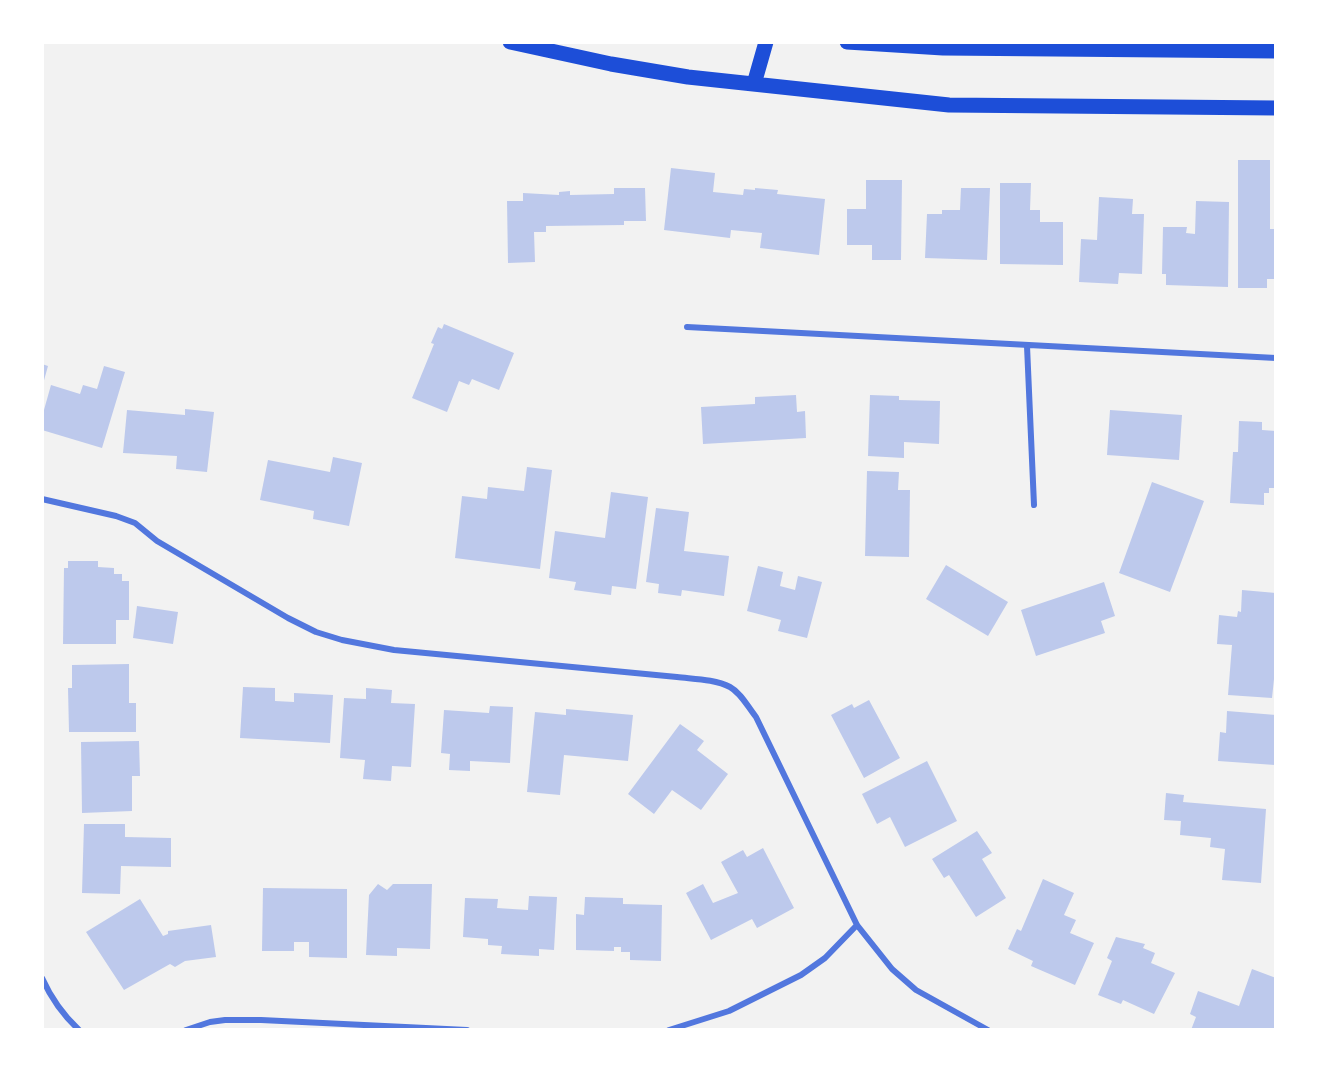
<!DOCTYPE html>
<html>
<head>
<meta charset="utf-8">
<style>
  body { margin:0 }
  #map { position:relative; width:1318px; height:1072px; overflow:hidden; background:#f2f2f2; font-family:"Source Sans 3",sans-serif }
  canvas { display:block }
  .frame { position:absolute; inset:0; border:44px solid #fff; pointer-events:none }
</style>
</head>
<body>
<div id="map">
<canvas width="1318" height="1072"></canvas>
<div class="frame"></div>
</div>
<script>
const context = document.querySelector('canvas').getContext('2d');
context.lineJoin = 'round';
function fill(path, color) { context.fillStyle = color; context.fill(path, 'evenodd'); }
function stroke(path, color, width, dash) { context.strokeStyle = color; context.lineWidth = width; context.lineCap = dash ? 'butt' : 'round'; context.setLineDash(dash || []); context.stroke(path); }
fill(new Path2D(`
  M1238,160H1270V229H1276V279H1267V288H1238Z
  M671,168L715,173L713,192L743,195L744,189L755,190V188L778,190L777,194L825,199L819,255L760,248L762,233L731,230L730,238L664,230Z
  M866,180H902L901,260H872V245H847V209H866Z
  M1000,183H1031L1030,210H1040V222H1063V265L1000,264Z
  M614,188H645L646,221H624V225L546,226V232H534L535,262L508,263L507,201H523V193L559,195V192L570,191V195L614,194Z
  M961,188H990L987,260L925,258L927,214H942V210H960Z
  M1099,197L1133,199L1132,214H1144L1142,274L1119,273L1118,284L1079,282L1081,239L1097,240Z
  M1196,201L1229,202L1228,287L1166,285V274H1162L1163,227H1187L1186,233L1195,234Z
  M444,324L514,353L499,390L472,379L469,385L459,381L447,412L412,398L434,344L431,343L438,327L442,329Z
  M42,364L48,366L43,384H42Z
  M104,366L125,372L102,448L42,430V417L51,385L80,394L83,385L97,389Z
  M796,395L797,412L805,411L806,438L703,444L701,407L755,404V397Z
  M870,395L899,396V400L940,401L939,444L904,442V458L868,456Z
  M185,409L214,412L207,472L176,469L177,456L123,453L127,410L185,415Z
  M1110,410L1182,415L1179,460L1107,455Z
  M1239,421L1262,422V430L1276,431L1274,488H1269V493H1264V505L1230,503L1233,452H1238Z
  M333,457L362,463L349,526L313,519L314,511L260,500L268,460L330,472Z
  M527,467L552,470L540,569L455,558L462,496L487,499L488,487L524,491Z
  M867,471L899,472L898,490H910L909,557L865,556Z
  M1152,482L1204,501L1170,592L1119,573Z
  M611,492L648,497L636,589L612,586L611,595L574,590L576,582L549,578L555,531L605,538Z
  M656,508L689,512L684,551L729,556L724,596L682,590L681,596L658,593L659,584L646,582Z
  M68,561H98V567L114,568V574H122V581H129V620H116V644H63L64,568H68Z
  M946,565L1008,602L988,636L926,599Z
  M758,566L783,572L780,586L795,590L798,576L822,582L807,638L778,631L781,620L747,611Z
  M1104,582L1115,616L1101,621L1105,633L1036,656L1021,610Z
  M1242,590L1276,593V660L1272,698L1228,695L1232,645L1217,644L1219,615L1237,617L1238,611L1241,612Z
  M137,606L178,612L173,644L133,638Z
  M129,664V703H136V732H69L68,688H72V665Z
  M243,687L275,688V701L294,702V693L333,695L330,743L240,738Z
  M366,688L392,690L391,703L415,704L411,767L392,766L391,781L363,779L365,760L340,758L344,698L366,699Z
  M869,700L900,758L864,778L831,715L852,704L854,708Z
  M490,706L513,707L510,763L470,761V771L449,770L450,754L441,753L444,710L489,713Z
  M566,709L633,715L628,761L564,755L560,795L527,792L535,712L566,715Z
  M1227,711L1276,715L1275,765L1218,761L1220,732L1226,733Z
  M680,724L704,741L697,750L728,774L701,810L672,790L654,814L628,794Z
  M139,741L140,776H132V811L82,813L81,742Z
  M927,761L957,821L905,847L890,817L877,824L862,794Z
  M1166,793L1184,795L1183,802L1266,809L1261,883L1222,880L1225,849L1210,847L1211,838L1180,835L1181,821L1164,820Z
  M84,824H125V837L171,838V867L121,866L120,894L82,893Z
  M977,831L992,853L982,859L1006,898L976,917L949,875L944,878L932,859Z
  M763,848L794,908L757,928L752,919L711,940L686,893L703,884L713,903L738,893L721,862L743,850L747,857Z
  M1043,879L1074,893L1064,915L1076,920L1070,933L1094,943L1075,985L1031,966L1033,961L1008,949L1017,929L1021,931Z
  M378,884L387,890L393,884H432L430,949L397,948V956L366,955L369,895Z
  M263,888L347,889V958L309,957V942H294V951H262Z
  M529,896L557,897L554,950L539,949V956L501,954L502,946L488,945V939L463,937L465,898L498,899L497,908L528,910Z
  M585,897L623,898V904L662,905L661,961L630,960V952H621V947H614V951L576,950V914L584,915Z
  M140,899L163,936L168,934V931L211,925L216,957L185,961L175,967L170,964L124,990L86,932Z
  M1116,937L1145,944L1143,948L1155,953L1151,963L1175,973L1154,1014L1123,1000L1121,1004L1098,995L1112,961L1107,958Z
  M1252,969L1276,978V1024L1274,1030H1191L1196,1017L1190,1014L1198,991L1239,1006Z`), '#bdc9ec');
stroke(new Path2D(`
  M687,327L1276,358
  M1027,346L1034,505
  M42,499L116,516L135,523L157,541L288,618L316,632L342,640L394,650L677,677C693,679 715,679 730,687C741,693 748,707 756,717L857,925L892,969L916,990L988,1030
  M42,978C51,998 63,1015 79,1030
  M186,1030L210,1022L225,1020H261L467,1030
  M669,1030L729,1011L801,975L825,958L857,925`), '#5277de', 6);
stroke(new Path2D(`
  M510,42L611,64L688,77L949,105L1276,108
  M847,42L943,48L1276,51
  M754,84L766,42`), '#1d4ed8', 15);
</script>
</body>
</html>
